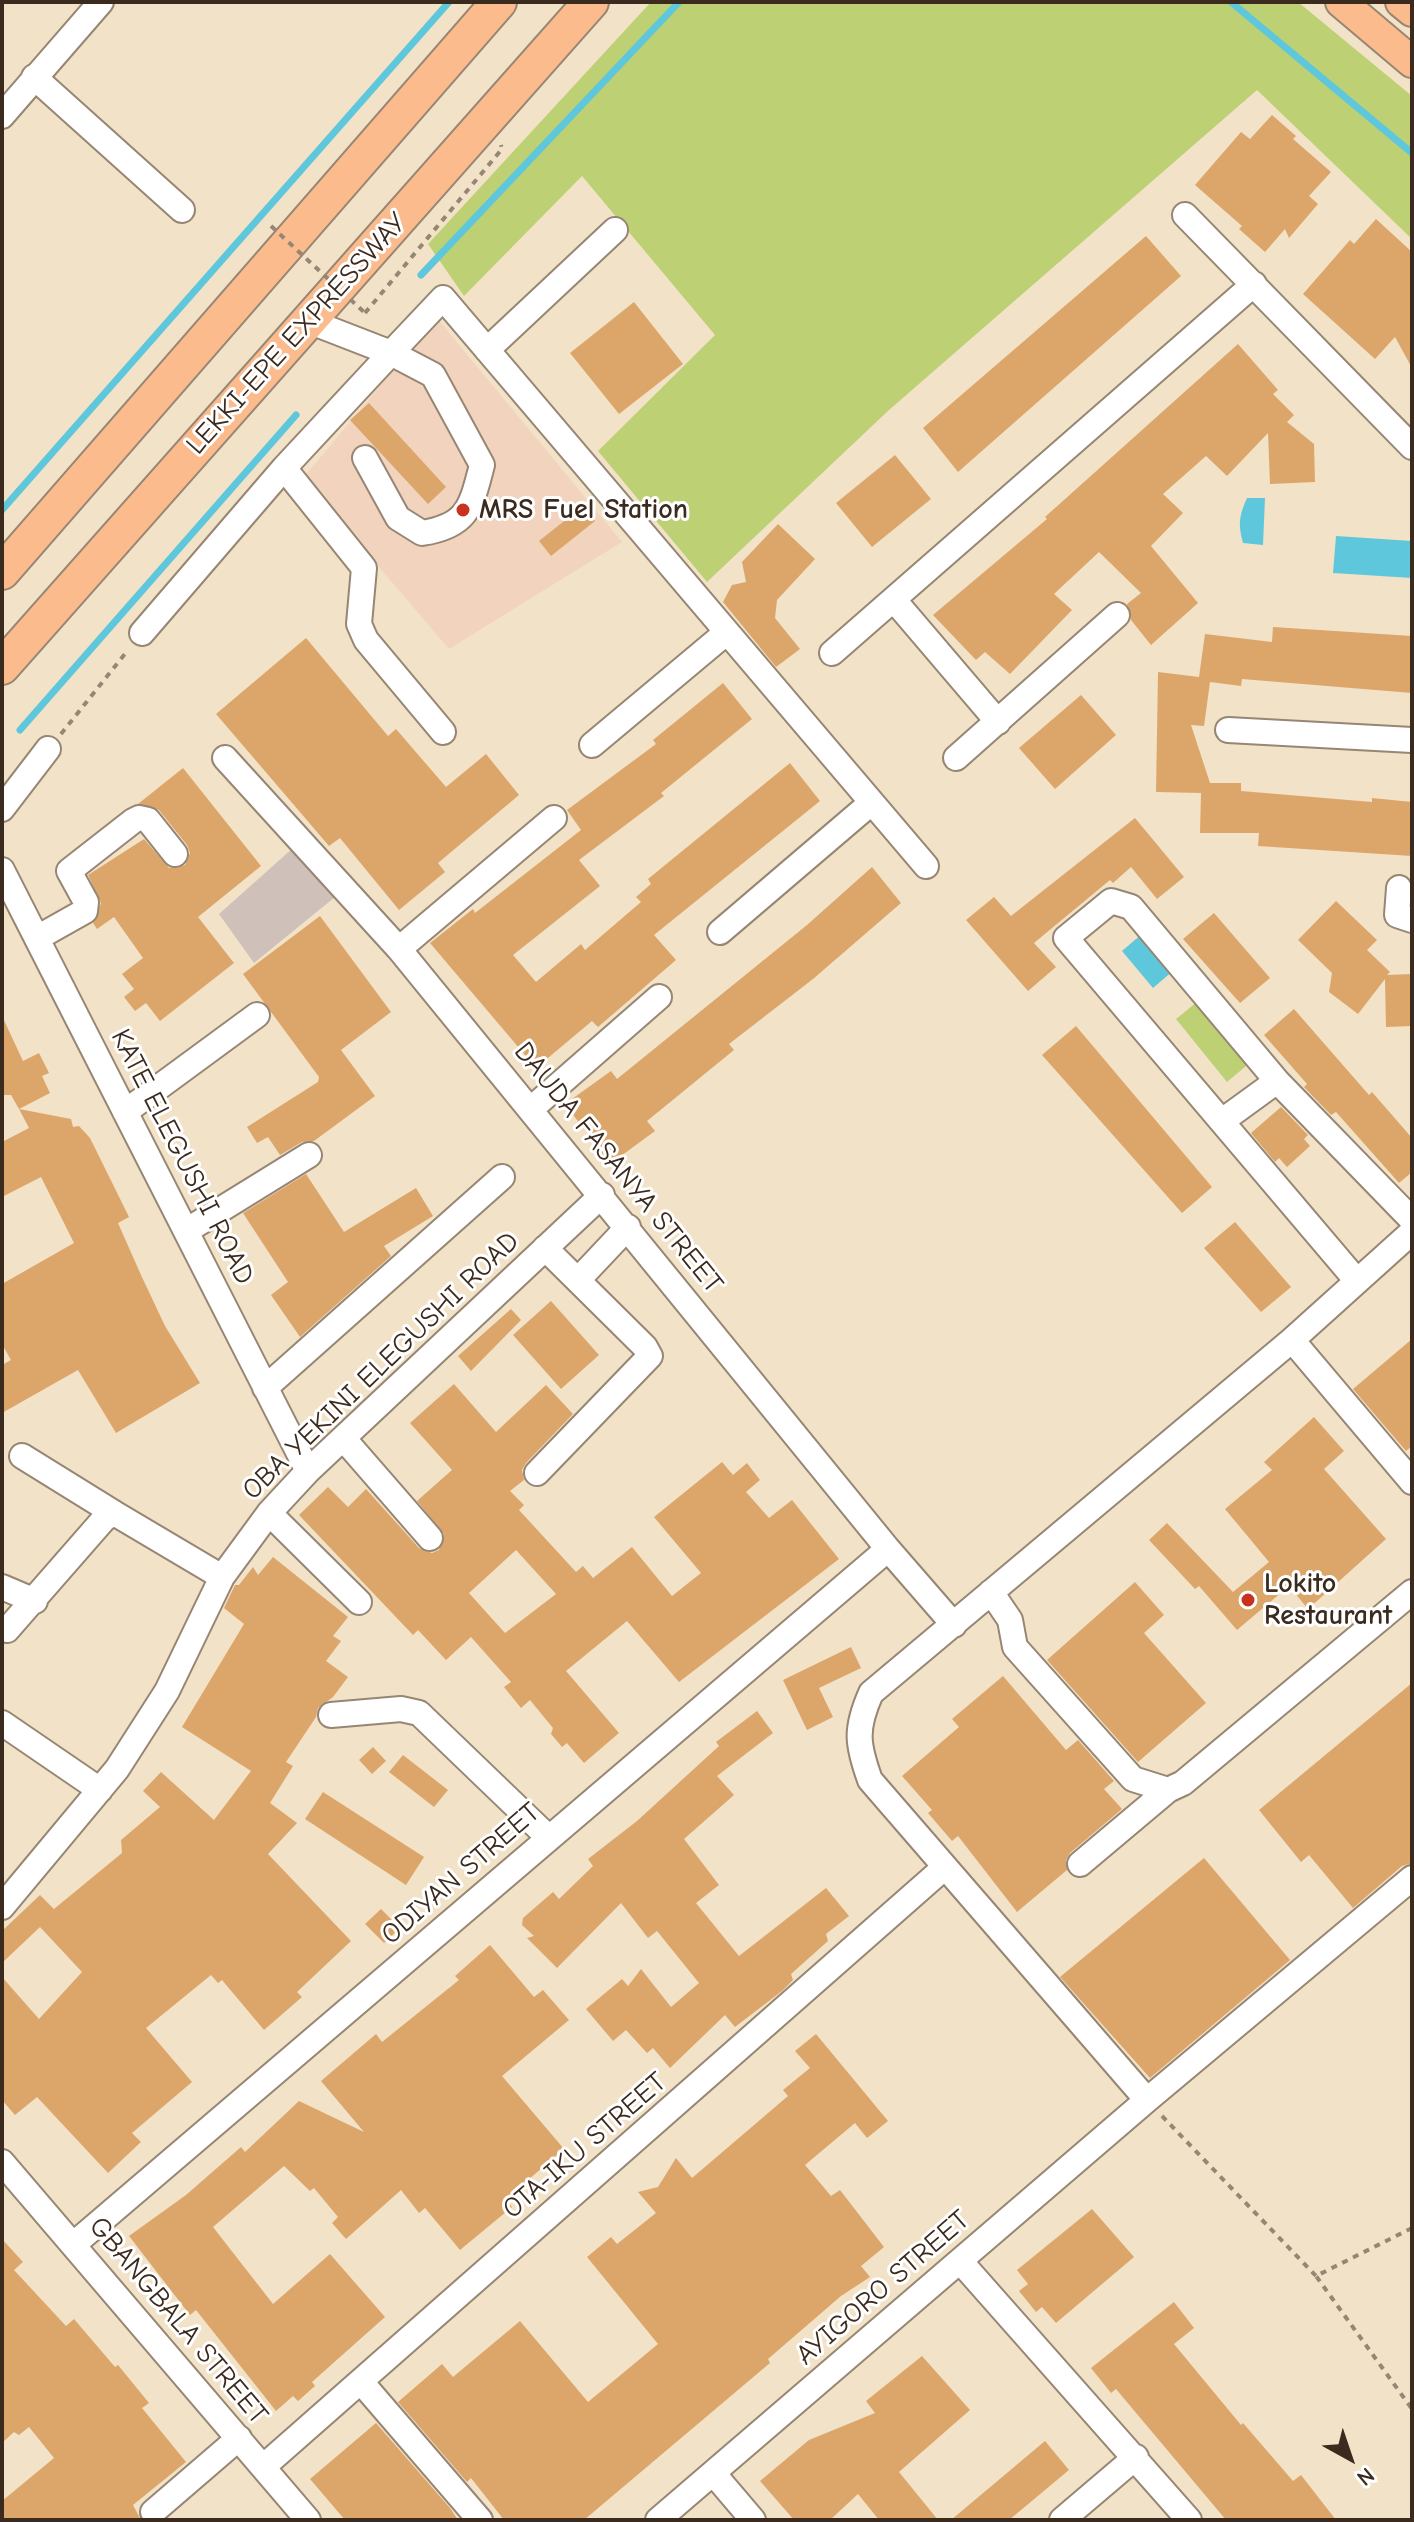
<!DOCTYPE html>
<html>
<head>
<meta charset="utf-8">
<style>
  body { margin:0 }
  #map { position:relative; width:1414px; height:2522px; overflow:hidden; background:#f2e2c8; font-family:"Comic Neue",sans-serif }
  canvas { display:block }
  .frame { position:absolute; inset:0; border:4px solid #3b2a1e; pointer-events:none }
  .north { position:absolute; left:1310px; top:2418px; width:80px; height:80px; -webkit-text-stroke:6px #fff; paint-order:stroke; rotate:140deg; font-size:22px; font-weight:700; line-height:32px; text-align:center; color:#3b2a1e }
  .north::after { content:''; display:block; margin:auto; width:28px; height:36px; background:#3b2a1e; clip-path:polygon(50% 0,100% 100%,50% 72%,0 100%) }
</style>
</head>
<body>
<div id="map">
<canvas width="1414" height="2522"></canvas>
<div class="frame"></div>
<div class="north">N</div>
</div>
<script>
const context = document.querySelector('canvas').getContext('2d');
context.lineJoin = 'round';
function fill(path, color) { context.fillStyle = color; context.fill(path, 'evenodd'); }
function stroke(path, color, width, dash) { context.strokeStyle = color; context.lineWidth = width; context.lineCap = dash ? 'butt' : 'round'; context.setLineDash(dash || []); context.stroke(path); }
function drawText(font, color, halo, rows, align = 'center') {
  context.font = font + ' "Comic Neue",sans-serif'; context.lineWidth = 6; context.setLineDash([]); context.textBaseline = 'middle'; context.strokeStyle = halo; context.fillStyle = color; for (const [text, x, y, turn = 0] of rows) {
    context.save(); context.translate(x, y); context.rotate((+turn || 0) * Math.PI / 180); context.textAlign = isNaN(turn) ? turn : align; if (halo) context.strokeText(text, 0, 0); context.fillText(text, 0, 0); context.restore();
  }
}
fill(new Path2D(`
  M437,318L622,542L449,649L303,478Z`), '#f2d4be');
fill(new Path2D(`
  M293,848L335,897L254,963L219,914Z`), '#cfc0ba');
fill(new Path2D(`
  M651,2H1298L1412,96V239L1257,90L889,410L707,582L598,451L715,335L582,176L464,296L428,244Z
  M1207,994L1258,1056L1227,1082L1176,1019Z`), '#bdd174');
fill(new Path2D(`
  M1247,498H1265L1263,545L1243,543C1238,524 1239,516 1247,498Z
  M1336,536L1412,541V578L1333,573Z
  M1143,933L1174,970L1153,988L1122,951Z`), '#5fc7db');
stroke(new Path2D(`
  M1231,2L1412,153
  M421,275L679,2
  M2,510L449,2
  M20,730L296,415`), '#5fc7db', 7);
fill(new Path2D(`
  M1272,115L1296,136L1293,139L1331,172L1309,196L1318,204L1289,238L1285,229L1265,252L1239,229L1242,226L1195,185L1241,132L1250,139Z
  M1376,219L1412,252V368L1395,337L1375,359L1303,294L1350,240L1354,244Z
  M1146,236L1181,276L958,472L923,428Z
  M634,302L683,364L619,414L570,353Z
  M1238,344L1278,390L1273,394L1294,415L1287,422L1314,444L1315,482L1270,484L1268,433L1227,476L1206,456L1163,494L1183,513L1151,546L1198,603L1151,645L1131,620L1127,604L1141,593L1099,552L1054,594L1072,610L1010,674L985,652L976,660L933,615L1047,519L1045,517Z
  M369,403L446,487L428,504L350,420Z
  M895,455L931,499L872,547L836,503Z
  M583,506L595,521L551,556L539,541Z
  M778,524L815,559L777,600L775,618L800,649L776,667L723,602L732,585L746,582L742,562Z
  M1273,627L1412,636V693L1242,679L1241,686L1210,682L1204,726L1191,725L1210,783H1241V791L1372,802V798L1412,802V856L1258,846L1259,833H1200L1201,793L1156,792L1158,672L1199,677L1205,634L1272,642Z
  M306,638L388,736L396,729L446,787L486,754L519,795L438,863L445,872L399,910L340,838L329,846L216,714Z
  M723,683L752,719L661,793L664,796L579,860L600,886L513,955L536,982L581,944L585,950L641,902L636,897L651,884L648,879L790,763L820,801L654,935L676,960L598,1027L592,1021L536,1068L430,943L473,909L475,913L581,830L567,810L656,744L653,740Z
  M1081,695L1116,735L1055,789L1019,748Z
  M183,768L261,866L198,917L234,963L160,1021L146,1003L135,1011L124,997L134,989L122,974L143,958L114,917L97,929L93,923L101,903L88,875L144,839L169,868L185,865L190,853L187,845L159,810L138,804Z
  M1135,818L1184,877L1157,899L1131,867L1113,883L1110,880L1034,943L1056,967L1028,991L966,920L994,897L1011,916Z
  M872,867L901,903L813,979L729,1044L734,1050L647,1121L655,1131L610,1164L565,1104L611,1071L617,1079L807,925Z
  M1336,901L1377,940L1367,950L1390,972L1387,975L1412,974V1026L1386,1027L1385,979L1358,1014L1329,992L1332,973L1298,940Z
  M1214,913L1270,978L1240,1003L1183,939Z
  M320,916L391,1012L341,1050L375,1096L314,1141L302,1142L280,1155L268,1137L257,1143L247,1127L318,1082L319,1077L243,974Z
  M1294,1009L1369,1095L1372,1092L1412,1138V1172L1399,1183L1336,1112L1331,1115L1304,1087L1307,1084L1264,1035Z
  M2,1016L23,1061L39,1053L49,1073L42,1076L50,1093L19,1109L11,1095H2Z
  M1076,1026L1212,1187L1182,1213L1042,1055Z
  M1281,1107L1308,1135L1304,1139L1310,1146L1287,1167L1279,1158L1275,1162L1251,1133Z
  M19,1109L71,1119L73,1127L79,1126L90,1138L129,1217L118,1223L141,1275L165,1326L200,1383L116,1433L78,1370L2,1413V1365L11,1360L2,1344V1284L74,1243L41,1177L2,1197V1142L29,1128Z
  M306,1174L344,1232L416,1188L433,1216L384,1246L391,1256L300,1337L271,1295L288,1282L243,1213Z
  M1235,1222L1291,1287L1261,1312L1204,1248Z
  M551,1301L599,1355L561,1389L513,1335Z
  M511,1309L521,1320L471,1371L458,1356Z
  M1412,1339V1446L1406,1451L1353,1389Z
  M454,1384L496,1432L546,1385L573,1414L526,1463L522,1470L524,1480L510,1491L524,1505L519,1510L576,1572L583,1566L593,1578L632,1547L672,1596L701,1573L654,1517L722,1462L733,1475L747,1463L760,1480L746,1492L769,1518L792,1500L839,1559L679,1682L627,1621L566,1671L619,1733L584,1763L567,1743L562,1747L551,1734L553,1728L530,1700L521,1708L504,1687L511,1682L471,1637L446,1660L418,1630L413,1635L299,1515L328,1487L348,1507L366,1489L419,1548L432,1553L439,1550L444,1534L417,1501L452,1470L410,1423ZM516,1550L556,1594L505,1633L469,1593Z
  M1314,1417L1344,1451L1324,1469L1386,1539L1308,1609L1289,1586L1237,1630L1199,1586L1195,1589L1149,1540L1167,1523L1233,1592L1269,1562L1225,1509L1272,1470L1264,1462Z
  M273,1557L348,1617L333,1636L341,1641L326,1661L348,1677L333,1697L318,1708L316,1717L286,1762L293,1766L270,1803L297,1823L268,1854L351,1941L297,1992L302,1997L264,2030L222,1980L218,1983L211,1975L146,2028L192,2082L132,2133L141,2142L108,2173L37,2097L15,2115L2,2100V1977L39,2019L82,1972L40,1927L2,1963V1931L40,1895L54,1909L122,1853L121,1840L160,1807L143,1791L161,1772L214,1820L251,1771L182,1727L244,1624L224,1608L235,1585H239L253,1567L258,1575Z
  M1135,1582L1164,1615L1144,1633L1206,1703L1138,1762L1047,1660Z
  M851,1647L861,1668L819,1688L833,1717L807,1730L783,1680Z
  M1003,1676L1066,1750L1078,1740L1114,1781L1104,1789L1122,1809L1070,1853L1066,1860L1067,1870L1017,1912L958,1836L952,1841L928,1813L932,1810L902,1776L959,1727L952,1719Z
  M1412,1683V1863L1402,1866L1353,1908L1309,1855L1301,1862L1259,1810Z
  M757,1711L773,1733L717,1776L734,1795L684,1839L719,1885L696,1903L739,1956L826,1888L849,1916L826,1934L828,1941L791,1974L793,1980L782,1991L735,2027L725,2015L670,2068L653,2048L647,2053L626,2030L613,2041L586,2009L622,1979L628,1986L641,1969L671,2007L699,1983L657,1931L648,1938L621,1903L557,1968L527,1938L534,1936L522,1925L523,1918L553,1892L559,1899L593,1866L588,1859L637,1821L719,1746L716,1742Z
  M373,1747L386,1761L372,1774L359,1760Z
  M403,1755L448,1790L434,1807L389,1772Z
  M323,1792L424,1857L406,1885L305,1819Z
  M1204,1858L1290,1960L1150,2078L1060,1977Z
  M381,1909L400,1928L384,1943L365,1924Z
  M490,1945L534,1997L543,1990L569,2020L502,2076L564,2149L506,2199L512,2207L460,2250L425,2208L419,2213L401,2190L346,2239L332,2223L338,2217L314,2188L310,2191L284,2166L213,2227L273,2304L330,2254L385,2317L312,2382L315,2386L298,2401L293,2396L276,2411L196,2310L190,2315L129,2236L186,2195L241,2147L245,2152L299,2101L364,2132L321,2081L376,2034L382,2042L459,1980L455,1976Z
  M816,2034L888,2121L867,2138L855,2123L805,2165L831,2196L840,2190L884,2247L861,2266L870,2277L841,2296L768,2359L770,2363L584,2520H504L471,2478L467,2482L398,2402L442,2364L453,2377L520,2321L588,2402L658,2344L587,2257L611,2237L617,2244L656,2213L638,2192L658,2187L676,2158L692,2178L788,2096L783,2090L810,2068L795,2051Z
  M1092,2209L1134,2257L1056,2323L1042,2307L1036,2312L1019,2291L1028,2284L1017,2270Z
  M2,2239L23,2262L14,2270L66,2326L74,2319L115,2367L118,2365L149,2403L142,2408L186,2462L133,2505L141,2520H2V2501L54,2458L29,2427L19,2435L14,2432L2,2443Z
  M1174,2302L1194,2328L1174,2344L1241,2425L1243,2423L1293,2481L1301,2475L1336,2520H1226L1116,2389L1111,2393L1091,2368Z
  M922,2356L970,2410L899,2472L938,2520H879L858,2494L830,2520H794L760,2481L809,2440L875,2413L866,2401Z
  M376,2423L450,2508L458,2520H345L310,2479Z
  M1045,2441L1069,2470L1009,2520H951Z`), '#dca66a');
const minor = new Path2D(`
  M34,77L182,210
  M2,116L101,2
  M1185,215L1412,447
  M311,322L391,353L443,298L926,866
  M487,350L615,230
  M284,468L364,568L359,624L366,640L443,732
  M894,600L998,722
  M142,633L284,468L391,353L433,375L482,465C471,507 468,526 422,533L398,518L365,458
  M832,653L1254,284
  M1228,730L1412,740
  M592,745L727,632
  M225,758L399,949L888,1549L954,1625
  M956,758L1117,615
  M2,809L48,749
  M2,870L308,1471
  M1399,888L1397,915L1412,920
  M720,932L871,803
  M37,938L85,911L86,902L69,871L133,821L139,818L148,820L175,854
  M399,949L554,818
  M531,1109L659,997
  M125,1112L257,1015
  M1222,1121L1277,1081
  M186,1231L309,1155
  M578,1280L628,1227
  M1357,1281L1066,938L1111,901L1131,907L1277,1081L1412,1220
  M1292,1340L1412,1482
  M265,1388L502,1177
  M343,1438L430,1538
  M22,1456L114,1513
  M537,1473L650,1356L645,1347L545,1248
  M269,1513L359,1602
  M2,1587L35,1601
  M991,1592L1010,1620L1015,1647L1133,1779L1168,1790
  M7,1630L104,1519L114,1513L222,1577
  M331,1715L401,1709L419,1713L549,1838
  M2,1723L100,1790
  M1080,1864L1168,1790L1183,1783L1412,1592
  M2,1907L117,1769L167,1691L222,1577L269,1513L308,1471L602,1195
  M1147,2100L870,1780C857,1744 855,1729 871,1693L1292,1340L1412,1232
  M2,2162L308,2520
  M74,2244L888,1549
  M960,2261L1189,2520
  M362,2383L480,2520
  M263,2467L945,1867
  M713,2473L753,2520
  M153,2512L239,2438
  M658,2520L1147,2100L1412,1878
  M1062,2520L1136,2457`);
const major = new Path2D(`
  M1341,2L1412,62
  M1401,2L1412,11`);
const highway = new Path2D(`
  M2,572L499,2
  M2,667L591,2`);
stroke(minor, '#968673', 28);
stroke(major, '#968673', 34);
stroke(highway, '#968673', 38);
stroke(new Path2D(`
  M365,313L502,149L501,145
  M61,734L128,650
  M1162,2116L1316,2276
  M1412,2228L1316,2276L1412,2409`), '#968673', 4, [6, 6]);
stroke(minor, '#fff', 24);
stroke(major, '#fbbb8d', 30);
stroke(highway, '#fbbb8d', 34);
stroke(new Path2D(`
  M271,226L365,313`), '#968673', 4, [6, 6]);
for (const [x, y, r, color] of [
  [463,510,8,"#c8321e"],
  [1248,1600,8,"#c8321e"]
]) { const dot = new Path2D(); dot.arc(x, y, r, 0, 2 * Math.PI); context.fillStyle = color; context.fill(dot); stroke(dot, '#fff', 3); }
drawText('28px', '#3b2a1e', '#fff', [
  ["LEKKI-EPE EXPRESSWAY",297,334,-48],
  ["KATE ELEGUSHI ROAD",182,1157,63],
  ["DAUDA FASANYA STREET",618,1168,51],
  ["OBA YEKINI ELEGUSHI ROAD",381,1366,-44],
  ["ODIYAN STREET",461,1874,-41],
  ["OTA-IKU STREET",585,2146,-41],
  ["AYIGORO STREET",883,2288,-41],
  ["GBANGBALA STREET",178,2321,50]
]);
drawText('bold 28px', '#3b2a1e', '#fff', [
  ["MRS Fuel Station",479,510],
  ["Lokito",1264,1584],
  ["Restaurant",1264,1616]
], 'left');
</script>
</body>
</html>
